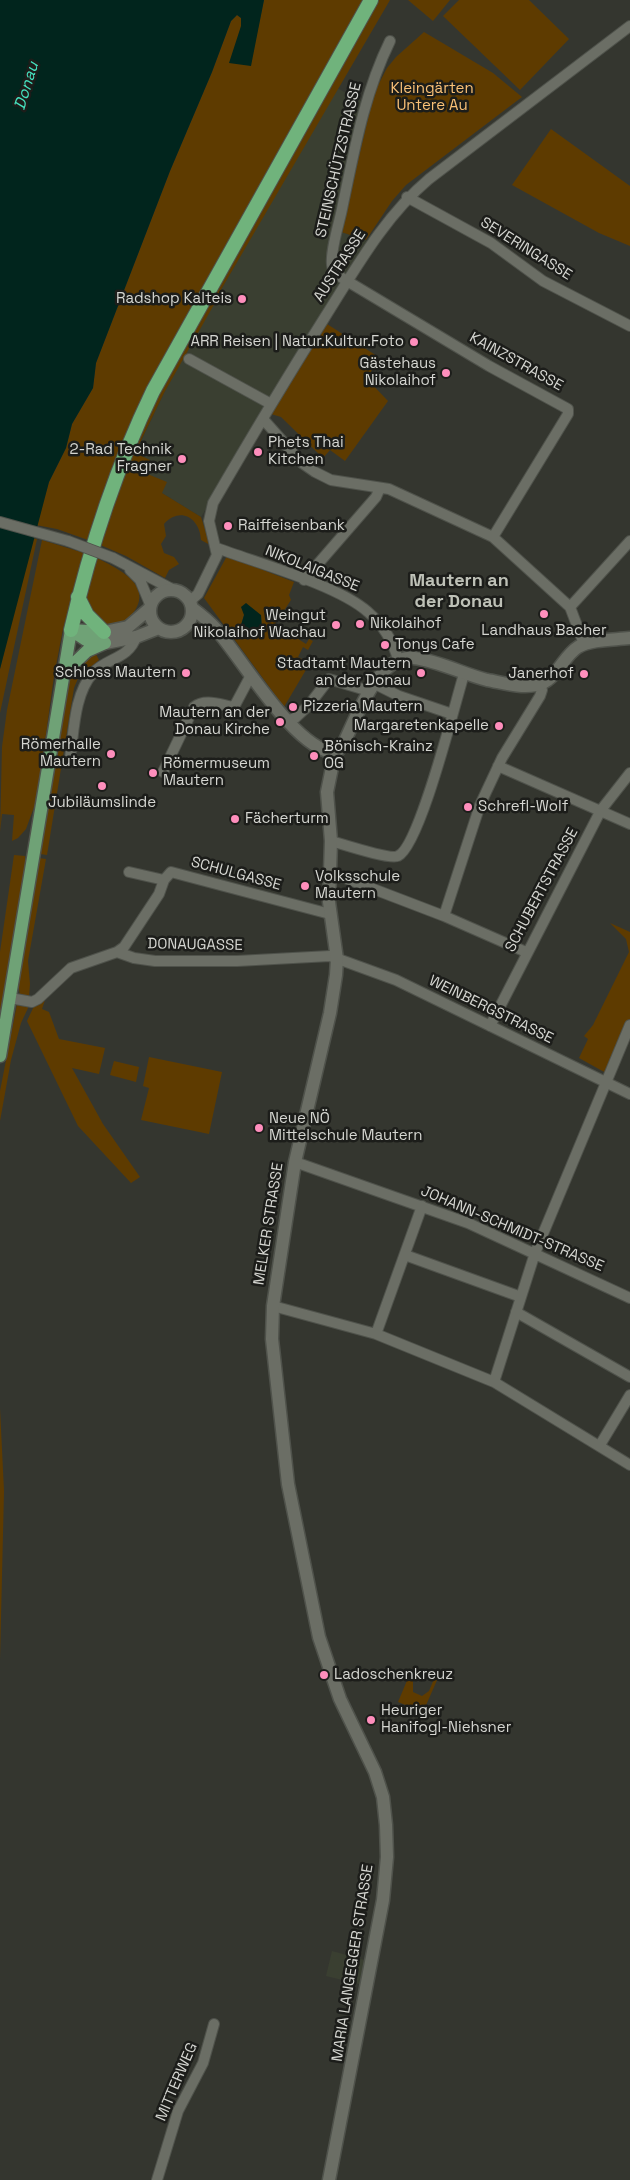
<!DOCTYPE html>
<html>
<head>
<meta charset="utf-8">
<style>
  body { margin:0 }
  canvas { display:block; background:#34362f }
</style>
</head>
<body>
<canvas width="630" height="2180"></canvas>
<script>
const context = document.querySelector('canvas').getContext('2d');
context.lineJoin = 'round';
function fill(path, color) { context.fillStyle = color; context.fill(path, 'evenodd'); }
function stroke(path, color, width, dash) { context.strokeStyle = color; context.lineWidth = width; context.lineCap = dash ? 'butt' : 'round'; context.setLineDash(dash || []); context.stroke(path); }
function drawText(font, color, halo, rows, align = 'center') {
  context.font = font + ' "Space Grotesk",sans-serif'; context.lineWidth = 5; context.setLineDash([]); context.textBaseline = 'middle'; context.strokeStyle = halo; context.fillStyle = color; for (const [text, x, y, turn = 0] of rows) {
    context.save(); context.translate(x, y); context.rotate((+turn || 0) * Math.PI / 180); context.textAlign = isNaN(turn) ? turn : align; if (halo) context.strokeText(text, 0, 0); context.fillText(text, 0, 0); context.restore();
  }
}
fill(new Path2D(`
  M337,88L370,106L341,232L369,241L320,315L201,517L162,493L145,473L135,454L164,393L215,300Z
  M332,1951L368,1961L363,1985L326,1976Z`), '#3a3f31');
fill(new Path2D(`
  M264,0H364L148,388L88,540L57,529L36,525L49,482L66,448L72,424L93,388L96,363L170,171L212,72L231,21L237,15L241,18L250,66Z
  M376,0H390L215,300L216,301L164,393L135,453L150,460L145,473L167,482L162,493L201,517L210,545L201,540C200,518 180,506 164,524L166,536L161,544L164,553L174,557L179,564L169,570L165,578L126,556L98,544L108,513L158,394Z
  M408,0H450L433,21Z
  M459,0H529L569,39L520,90L443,16Z
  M424,32L493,73L522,97L406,185L392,201L366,240L341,232L374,93L387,68L396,57Z
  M551,129L630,186V246L599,233L512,185Z
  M327,324L377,356L368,380L388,401L345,461L330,450L323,458L281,417L271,414Z
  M32,538L37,539L0,713V669Z
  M42,540L84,553L63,629L54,676L37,799L26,829L18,838L12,841L14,815L2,814L0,832L2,747L7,710Z
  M227,556L294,582L289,595L291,600L275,624L306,644L309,639L313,641L308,650L303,647L298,657L310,663L284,707L204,598ZM244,615H261L262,631L241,625Z
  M95,557C118,569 158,586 130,617L132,620L117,628L98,623L86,598Z
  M95,652L99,660L87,671L82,669L74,688L47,855L40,854L68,682L71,673Z
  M14,855L25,856V874L0,1022V952Z
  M39,858L46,859L28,961L30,984L29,997L20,996L18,980Z
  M610,923L630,932V1019L606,1073L579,1058L588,1039L584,1036L593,1025L629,952L626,939Z
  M45,1000L42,1009L49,1012L59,1039L105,1048L99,1074L72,1068L103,1124L140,1177L131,1183L78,1126L27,1021L34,1006Z
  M17,1004L27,1005L28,1008L21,1023L11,1060L0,1121V1091Z
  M149,1057L222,1072L209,1134L141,1120L149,1088L143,1086Z
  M114,1061L139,1067L136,1082L110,1075Z
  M0,1408L4,1491L0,1660Z
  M412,1667L438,1678L423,1712L398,1702L411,1671L413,1673V1692L422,1696L429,1691L434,1679L417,1672Z`), '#5e3b00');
fill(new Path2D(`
  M0,0H264L251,66L229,63L241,26V18L237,15L231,21L212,72L170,171L96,363L93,388L72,424L66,448L49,482L0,669Z
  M246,603L261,615L262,631L251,637L246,634L241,625L244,615L241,607Z`), '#01251d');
const minor = new Path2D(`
  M390,41C364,94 354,152 342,209C339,224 330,251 332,265C333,274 341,277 347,281L489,366L568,409V414L493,537
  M407,197L491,243L543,281L630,326
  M189,359L271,404
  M263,419L302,463L315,472L331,480L389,489L493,537L570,607L584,644
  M0,522L68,541
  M217,548C257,563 338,585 368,612C382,624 394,642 398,660
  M113,558L172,589
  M130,570L140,580L150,604
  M304,580L376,497L380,488
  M190,601L198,594L217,555L209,521L213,503C249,441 286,379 325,317C356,268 384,217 429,179L630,26
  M570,607L630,541
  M373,683L399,696L452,714
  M287,721L295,718L309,705L329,679L369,691
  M70,758C74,732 74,694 93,673C106,658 129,659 136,637
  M498,766L630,824
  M163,772L194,707C205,698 221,705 234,707L251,675
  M331,841C342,844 390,860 398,856C420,846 455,703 464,674
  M129,872L164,880
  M329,872L444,916L526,952
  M444,916L480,805L502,758L540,696L542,690L540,685
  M117,952L124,947L159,894L164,880L171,872L330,914
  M10,998L32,1002L38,999L71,968L117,952L134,958L155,961H237L330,956L396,980L630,1094
  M490,1026L601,810L630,773
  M295,1162L468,1223L630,1298
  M405,1255L521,1297
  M273,1306L376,1334L494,1382L630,1465
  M516,1312L630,1377
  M376,1334L422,1206
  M494,1382L535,1253L630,1025
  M600,1445L630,1395
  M157,2180L178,2111L203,2063L214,2024`);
const tertiary = new Path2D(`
  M329,2180L383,1900L387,1857L386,1825L383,1797L375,1772L340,1699L319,1637L288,1484L272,1339L273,1306L295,1162L330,1013L336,975L337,959L329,902L331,841L327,792L335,753`);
const secondary = new Path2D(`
  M150 611a21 21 0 1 1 42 0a21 21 0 1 1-42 0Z
  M192,608C200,614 208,620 215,628C242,658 294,749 335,753L342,747C355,721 378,653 414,658C439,661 463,674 487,680C504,683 520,688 536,685C556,682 562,657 578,647C592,639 614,640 630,638
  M104,632L128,627L149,609
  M105,643L136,637L159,628`);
const primary = new Path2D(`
  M71,630L86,640L105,643
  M71,630L104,632
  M63,674L87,651L105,643
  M0,1056L71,630`);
const trunk = new Path2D(`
  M78,597L87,615L104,632
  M71,630C90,547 116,468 153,391L371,0`);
stroke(minor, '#4f524b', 12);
stroke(tertiary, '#4f524b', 15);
stroke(secondary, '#4f524b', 15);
stroke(primary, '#4f524b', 15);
stroke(trunk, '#4f524b', 16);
stroke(minor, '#6b6e65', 10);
stroke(tertiary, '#6b6e65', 12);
stroke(secondary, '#6b6e65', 12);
stroke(primary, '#6fa276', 12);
stroke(trunk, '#70b37c', 14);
const minorBridge = new Path2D(`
  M68,541L113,558`);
stroke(minorBridge, '#4f524b', 12, []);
stroke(minorBridge, '#6b6e65', 10);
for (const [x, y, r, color] of [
  [242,299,5,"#fe8ebc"],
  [414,342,5,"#fe8ebc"],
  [446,373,5,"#fe8ebc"],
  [258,452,5,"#fe8ebc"],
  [182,459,5,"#fe8ebc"],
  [228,526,5,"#fe8ebc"],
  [544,614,5,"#fe8ebc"],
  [360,624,5,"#fe8ebc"],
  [336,625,5,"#fe8ebc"],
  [385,645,5,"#fe8ebc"],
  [186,673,5,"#fe8ebc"],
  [421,673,5,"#fe8ebc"],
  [584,674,5,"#fe8ebc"],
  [293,707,5,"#fe8ebc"],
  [280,722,5,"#fe8ebc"],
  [499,726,5,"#fe8ebc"],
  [111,754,5,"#fe8ebc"],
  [314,756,5,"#fe8ebc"],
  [153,773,5,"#fe8ebc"],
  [102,786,5,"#fe8ebc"],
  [468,807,5,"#fe8ebc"],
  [235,819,5,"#fe8ebc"],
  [305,886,5,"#fe8ebc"],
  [259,1128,5,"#fe8ebc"],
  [324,1675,5,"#fe8ebc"],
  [371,1720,5,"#fe8ebc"]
]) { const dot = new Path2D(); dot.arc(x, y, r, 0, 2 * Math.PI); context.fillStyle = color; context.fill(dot); stroke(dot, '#1c1d1a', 2); }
drawText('15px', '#fac177', '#1c1d1a', [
  ["Kleingärten",432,89],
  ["Untere Au",432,106]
]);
drawText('15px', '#d5d6d1', '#1c1d1a', [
  ["STEINSCHÜTZSTRASSE",339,160,-77],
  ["SEVERINGASSE",526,249,32],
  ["AUSTRASSE",340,266,-57],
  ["KAINZSTRASSE",516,362,29],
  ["NIKOLAIGASSE",312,569,22],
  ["SCHULGASSE",236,874,15],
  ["SCHUBERTSTRASSE",542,890,-62],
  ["DONAUGASSE",195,945,1],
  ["WEINBERGSTRASSE",491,1010,26],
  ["MELKER STRASSE",269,1224,-81],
  ["JOHANN-SCHMIDT-STRASSE",512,1229,23],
  ["MARIA LANGEGGER STRASSE",353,1963,-81],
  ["MITTERWEG",177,2082,-67]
]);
drawText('15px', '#d5d6d1', '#1c1d1a', [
  ["Radshop Kalteis",232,299,"right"],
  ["ARR Reisen | Natur.Kultur.Foto",404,342,"right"],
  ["Gästehaus",436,364,"right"],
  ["Nikolaihof",436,381,"right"],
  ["Phets Thai",268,443],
  ["Kitchen",268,460],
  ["2-Rad Technik",172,450,"right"],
  ["Fragner",172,467,"right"],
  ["Raiffeisenbank",238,526],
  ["Weingut",326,616,"right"],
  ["Nikolaihof Wachau",326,633,"right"],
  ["Nikolaihof",370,624],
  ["Landhaus Bacher",544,631,"center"],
  ["Tonys Cafe",395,645],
  ["Stadtamt Mautern",411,664,"right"],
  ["an der Donau",411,681,"right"],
  ["Schloss Mautern",176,673,"right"],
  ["Janerhof",574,674,"right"],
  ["Pizzeria Mautern",303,707],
  ["Mautern an der",270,713,"right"],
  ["Donau Kirche",270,730,"right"],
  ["Margaretenkapelle",489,726,"right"],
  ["Römerhalle",101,745,"right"],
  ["Mautern",101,762,"right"],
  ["Bönisch-Krainz",324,747],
  ["OG",324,764],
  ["Römermuseum",163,764],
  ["Mautern",163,781],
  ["Jubiläumslinde",102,803,"center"],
  ["Schrefl-Wolf",478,807],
  ["Fächerturm",245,819],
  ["Volksschule",315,877],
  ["Mautern",315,894],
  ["Neue NÖ",269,1119],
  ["Mittelschule Mautern",269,1136],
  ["Ladoschenkreuz",334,1675],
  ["Heuriger",381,1711],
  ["Hanifogl-Niehsner",381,1728]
], 'left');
drawText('italic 16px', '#45e4c1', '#1c1d1a', [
  ["Donau",27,86,-73]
]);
drawText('bold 18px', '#bec1b7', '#1c1d1a', [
  ["Mautern an",459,581],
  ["der Donau",459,602]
]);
</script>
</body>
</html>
